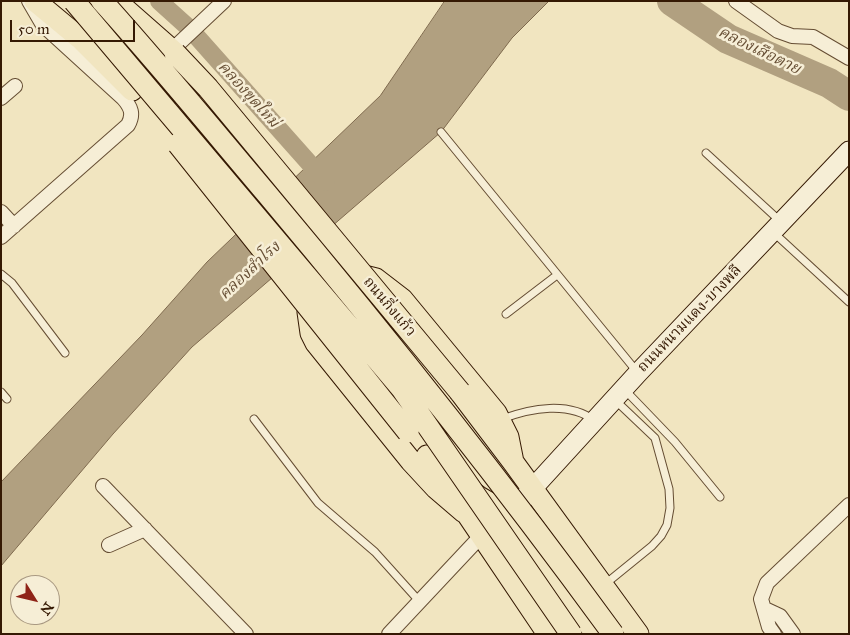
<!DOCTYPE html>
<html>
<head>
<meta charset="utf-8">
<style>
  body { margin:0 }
  #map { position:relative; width:850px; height:635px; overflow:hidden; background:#f1e5c0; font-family:"IM FELL Great Primer",serif }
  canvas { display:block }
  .frame { position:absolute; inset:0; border:2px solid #351903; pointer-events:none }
  .north { position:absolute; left:10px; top:575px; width:50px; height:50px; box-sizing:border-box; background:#f6eed6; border:1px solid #a99982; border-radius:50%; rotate:126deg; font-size:14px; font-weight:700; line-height:20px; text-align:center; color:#351903 }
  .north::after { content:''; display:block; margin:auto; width:18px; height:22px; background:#8f2418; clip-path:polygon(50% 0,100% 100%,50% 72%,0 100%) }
  .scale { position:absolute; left:10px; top:20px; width:125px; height:22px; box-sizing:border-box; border:2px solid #351903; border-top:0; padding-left:6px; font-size:15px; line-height:18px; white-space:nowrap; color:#351903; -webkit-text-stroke:4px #f6eed6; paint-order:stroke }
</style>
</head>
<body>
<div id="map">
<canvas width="850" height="635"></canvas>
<div class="frame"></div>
<div class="north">N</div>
<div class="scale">50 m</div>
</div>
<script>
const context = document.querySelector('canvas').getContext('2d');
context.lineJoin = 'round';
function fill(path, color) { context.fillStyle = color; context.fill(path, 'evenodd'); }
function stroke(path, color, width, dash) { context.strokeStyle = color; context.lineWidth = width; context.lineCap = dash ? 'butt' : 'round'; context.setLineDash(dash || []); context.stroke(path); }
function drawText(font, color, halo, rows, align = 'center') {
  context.font = font + ' "IM FELL Great Primer","Noto Serif Thai",serif'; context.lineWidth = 5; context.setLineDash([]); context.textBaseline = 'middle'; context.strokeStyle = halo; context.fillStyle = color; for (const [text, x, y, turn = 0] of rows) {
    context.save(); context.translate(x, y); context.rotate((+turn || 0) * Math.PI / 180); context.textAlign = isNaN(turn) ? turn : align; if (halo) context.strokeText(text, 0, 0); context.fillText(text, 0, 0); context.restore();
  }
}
const water = new Path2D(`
  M445,1H549L512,38L441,132L192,347L113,434L1,566V482L142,335L207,262L380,96Z`);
fill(water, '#b1a080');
stroke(water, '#7f6a4e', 1);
stroke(new Path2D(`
  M159,1L190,29L326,182`), '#b1a080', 18);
stroke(new Path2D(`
  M672,1L728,39L829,83L849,96`), '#b1a080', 30);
const lane = new Path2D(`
  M441,132L638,373
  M706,153L780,221
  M773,232L849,302
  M1,274L12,283L65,353
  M506,314L557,275
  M624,389L675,442L720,497
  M1,392L7,399
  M254,419L318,503L375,552L420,602
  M502,419C531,408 569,401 595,421
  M604,585L652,546L661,536L667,525L670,508L669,489L655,438L615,400`);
const street = new Path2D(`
  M736,1L778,31L792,36L813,37L849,58
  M172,50L224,1
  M1,98L15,86
  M1,212L14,226
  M1,237L128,125C134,114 131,107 123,98L43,25L29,1
  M103,486L246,634
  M109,545L145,529
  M765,609L780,616L793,634
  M389,634L481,536
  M774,634L769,627L761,599L767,583L849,505`);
const secondary = new Path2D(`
  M523,499L638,373L849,151`);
const primary = new Path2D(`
  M35,1L82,40L132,90
  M116,1L175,53
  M364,276L376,279L402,299L496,413L508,437L513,462
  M320,301L308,312L311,333L316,343L411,461L436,488L464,512
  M460,392L513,462L638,634
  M427,456L479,497L510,515L596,634
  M457,499L548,634`);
stroke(lane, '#644c32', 9);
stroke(street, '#644c32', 16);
stroke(secondary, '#351903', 21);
stroke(primary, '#351903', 23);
stroke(lane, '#f6eed6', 7);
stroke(street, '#f6eed6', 14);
stroke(secondary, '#f6eed6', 19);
stroke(primary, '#f1e5c0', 21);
const primaryBridge = new Path2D(`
  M74,1L402,389L571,634
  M102,1C159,64 212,129 267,194C387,337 503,483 613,634
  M175,53L208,88L460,392
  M178,144L408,432`);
stroke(primaryBridge, '#351903', 23, []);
stroke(primaryBridge, '#f1e5c0', 21);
drawText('15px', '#351903', '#f6eed6', [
  ["ถนนกิ่งแก้ว",389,307,50],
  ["ถนนหนามแดง-บางพลี",690,319,-46]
]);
drawText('italic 16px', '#674f35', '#f6eed6', [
  ["คลองเสือตาย",759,51,26],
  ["คลองขุดใหม่",248,95,48],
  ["คลองสำโรง",250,271,-43]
]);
</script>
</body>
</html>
